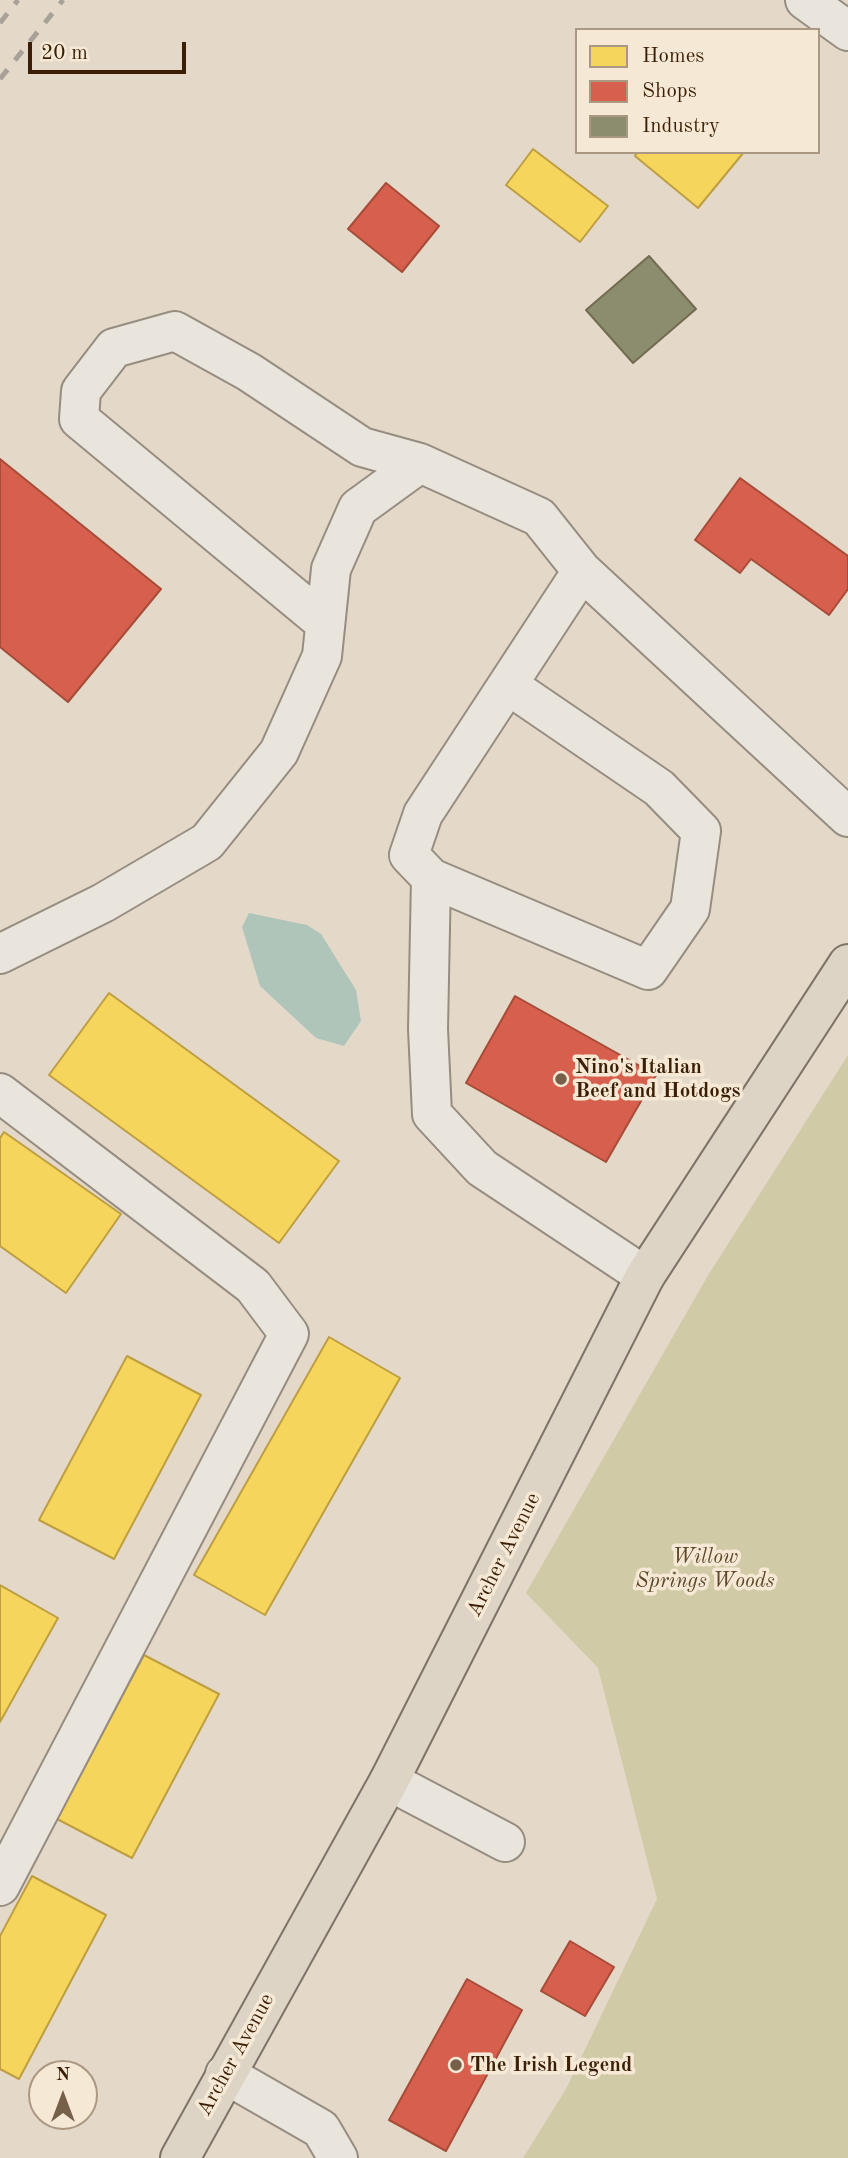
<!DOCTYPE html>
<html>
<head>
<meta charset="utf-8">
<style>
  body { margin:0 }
  #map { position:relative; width:848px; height:2158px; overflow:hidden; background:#e4d9c9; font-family:"Old Standard TT",serif }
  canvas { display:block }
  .legend { position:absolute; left:575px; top:28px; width:245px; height:126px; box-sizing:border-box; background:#f5e8d4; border:2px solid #aa9882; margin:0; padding:9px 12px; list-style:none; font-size:21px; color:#3a1f06 }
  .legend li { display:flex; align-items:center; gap:14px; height:35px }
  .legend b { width:35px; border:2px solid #aa9882 }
  .north { position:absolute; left:28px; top:2060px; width:70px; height:70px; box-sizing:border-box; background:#f5e8d4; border:2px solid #aa9882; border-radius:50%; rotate:0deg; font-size:19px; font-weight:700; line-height:28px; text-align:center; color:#3a1f06 }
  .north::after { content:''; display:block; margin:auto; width:24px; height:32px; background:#76604a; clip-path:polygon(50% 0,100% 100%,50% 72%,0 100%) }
  .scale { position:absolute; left:28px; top:42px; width:158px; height:32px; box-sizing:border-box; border:4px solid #3a1f06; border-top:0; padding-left:9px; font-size:21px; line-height:24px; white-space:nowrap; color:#3a1f06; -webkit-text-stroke:5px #f5e8d4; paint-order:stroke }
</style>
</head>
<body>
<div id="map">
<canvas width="848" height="2158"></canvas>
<ul class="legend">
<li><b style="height:19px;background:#f6d55c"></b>Homes</li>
<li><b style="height:19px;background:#d6604d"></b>Shops</li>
<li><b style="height:19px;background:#8c8c6e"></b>Industry</li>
</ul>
<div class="north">N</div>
<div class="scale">20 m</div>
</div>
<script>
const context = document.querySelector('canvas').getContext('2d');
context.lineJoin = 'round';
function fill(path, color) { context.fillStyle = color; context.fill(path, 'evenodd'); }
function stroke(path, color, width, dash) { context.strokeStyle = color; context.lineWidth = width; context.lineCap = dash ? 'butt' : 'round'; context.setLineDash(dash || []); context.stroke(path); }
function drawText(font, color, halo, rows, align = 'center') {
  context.font = font + ' "Old Standard TT",serif'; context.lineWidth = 7; context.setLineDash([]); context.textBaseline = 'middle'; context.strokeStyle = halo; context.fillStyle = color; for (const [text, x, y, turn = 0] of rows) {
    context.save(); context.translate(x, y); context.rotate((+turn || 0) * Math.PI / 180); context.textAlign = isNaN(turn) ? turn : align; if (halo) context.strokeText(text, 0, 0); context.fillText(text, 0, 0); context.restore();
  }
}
fill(new Path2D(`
  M848,1055V2158H523L566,2089L657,1899L598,1668L526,1593L707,1277Z`), '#d1caa7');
fill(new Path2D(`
  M249,913L307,925L321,934L356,990L361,1021L344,1046L316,1038L260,986L242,927Z`), '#b0c5b9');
const homes = new Path2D(`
  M533,149L608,206L580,242L506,185Z
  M637,152H744L698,208L635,156Z
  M109,993L339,1161L279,1243L49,1075Z
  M4,1132L121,1214L66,1293L0,1246V1138Z
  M329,1337L400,1378L265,1615L194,1575Z
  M127,1356L201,1395L114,1559L39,1520Z
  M0,1585L58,1618L0,1722Z
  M144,1655L219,1694L132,1858L57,1819Z
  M32,1876L106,1915L19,2079L0,2069V1936Z`);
fill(homes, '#f6d55c');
stroke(homes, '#be9e42', 2);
const shops = new Path2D(`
  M386,183L439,226L402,272L348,229Z
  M0,459L161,589L68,702L0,647Z
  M740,478L848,556V589L829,615L751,559L740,573L695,540Z
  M515,996L656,1075L606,1162L466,1083Z
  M570,1941L614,1967L585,2016L541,1991Z
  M467,1979L522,2010L446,2151L389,2120Z`);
fill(shops, '#d6604d');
stroke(shops, '#a74c38', 2);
const industry = new Path2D(`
  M649,256L696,309L633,363L586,310Z`);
fill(industry, '#8c8c6e');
stroke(industry, '#736b4f', 2);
const minor = new Path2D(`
  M805,0L848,31
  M325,623L79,419L81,391L114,348L175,331L249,372L362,447L420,463
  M508,685L659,788L701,831L690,909L648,970L431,878L409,855L423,814L582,571
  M431,878L428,1029L432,1114L482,1168L645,1276
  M0,954L103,903L207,842L279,752L322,656L331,569L358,508L420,463L539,517L582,571L848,817
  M0,1093L253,1286L289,1334L0,1886
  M389,1781L505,1842
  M225,2074L321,2129L338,2158`);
const major = new Path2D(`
  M180,2158L389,1781L645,1276L848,964`);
stroke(minor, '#968d80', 42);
stroke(major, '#7d7367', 42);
stroke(minor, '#e9e4dc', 38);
stroke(major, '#ddd4c6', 38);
stroke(new Path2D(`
  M0,23L18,0
  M0,79L63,0`), '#a8a198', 5, [12, 12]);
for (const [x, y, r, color] of [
  [561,1079,7,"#76604a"],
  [456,2065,7,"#76604a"]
]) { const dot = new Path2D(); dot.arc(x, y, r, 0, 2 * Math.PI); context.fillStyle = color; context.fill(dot); stroke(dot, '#f5e8d4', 2.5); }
drawText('bold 21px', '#3a1f06', '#f5e8d4', [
  ["Nino's Italian",575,1067],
  ["Beef and Hotdogs",575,1091],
  ["The Irish Legend",470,2065]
], 'left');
drawText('21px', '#3a1f06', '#f5e8d4', [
  ["Archer Avenue",504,1555,-63],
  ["Archer Avenue",236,2055,-61]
]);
drawText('italic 21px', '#5c4728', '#f5e8d4', [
  ["Willow",705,1557],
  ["Springs Woods",705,1581]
]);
</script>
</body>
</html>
